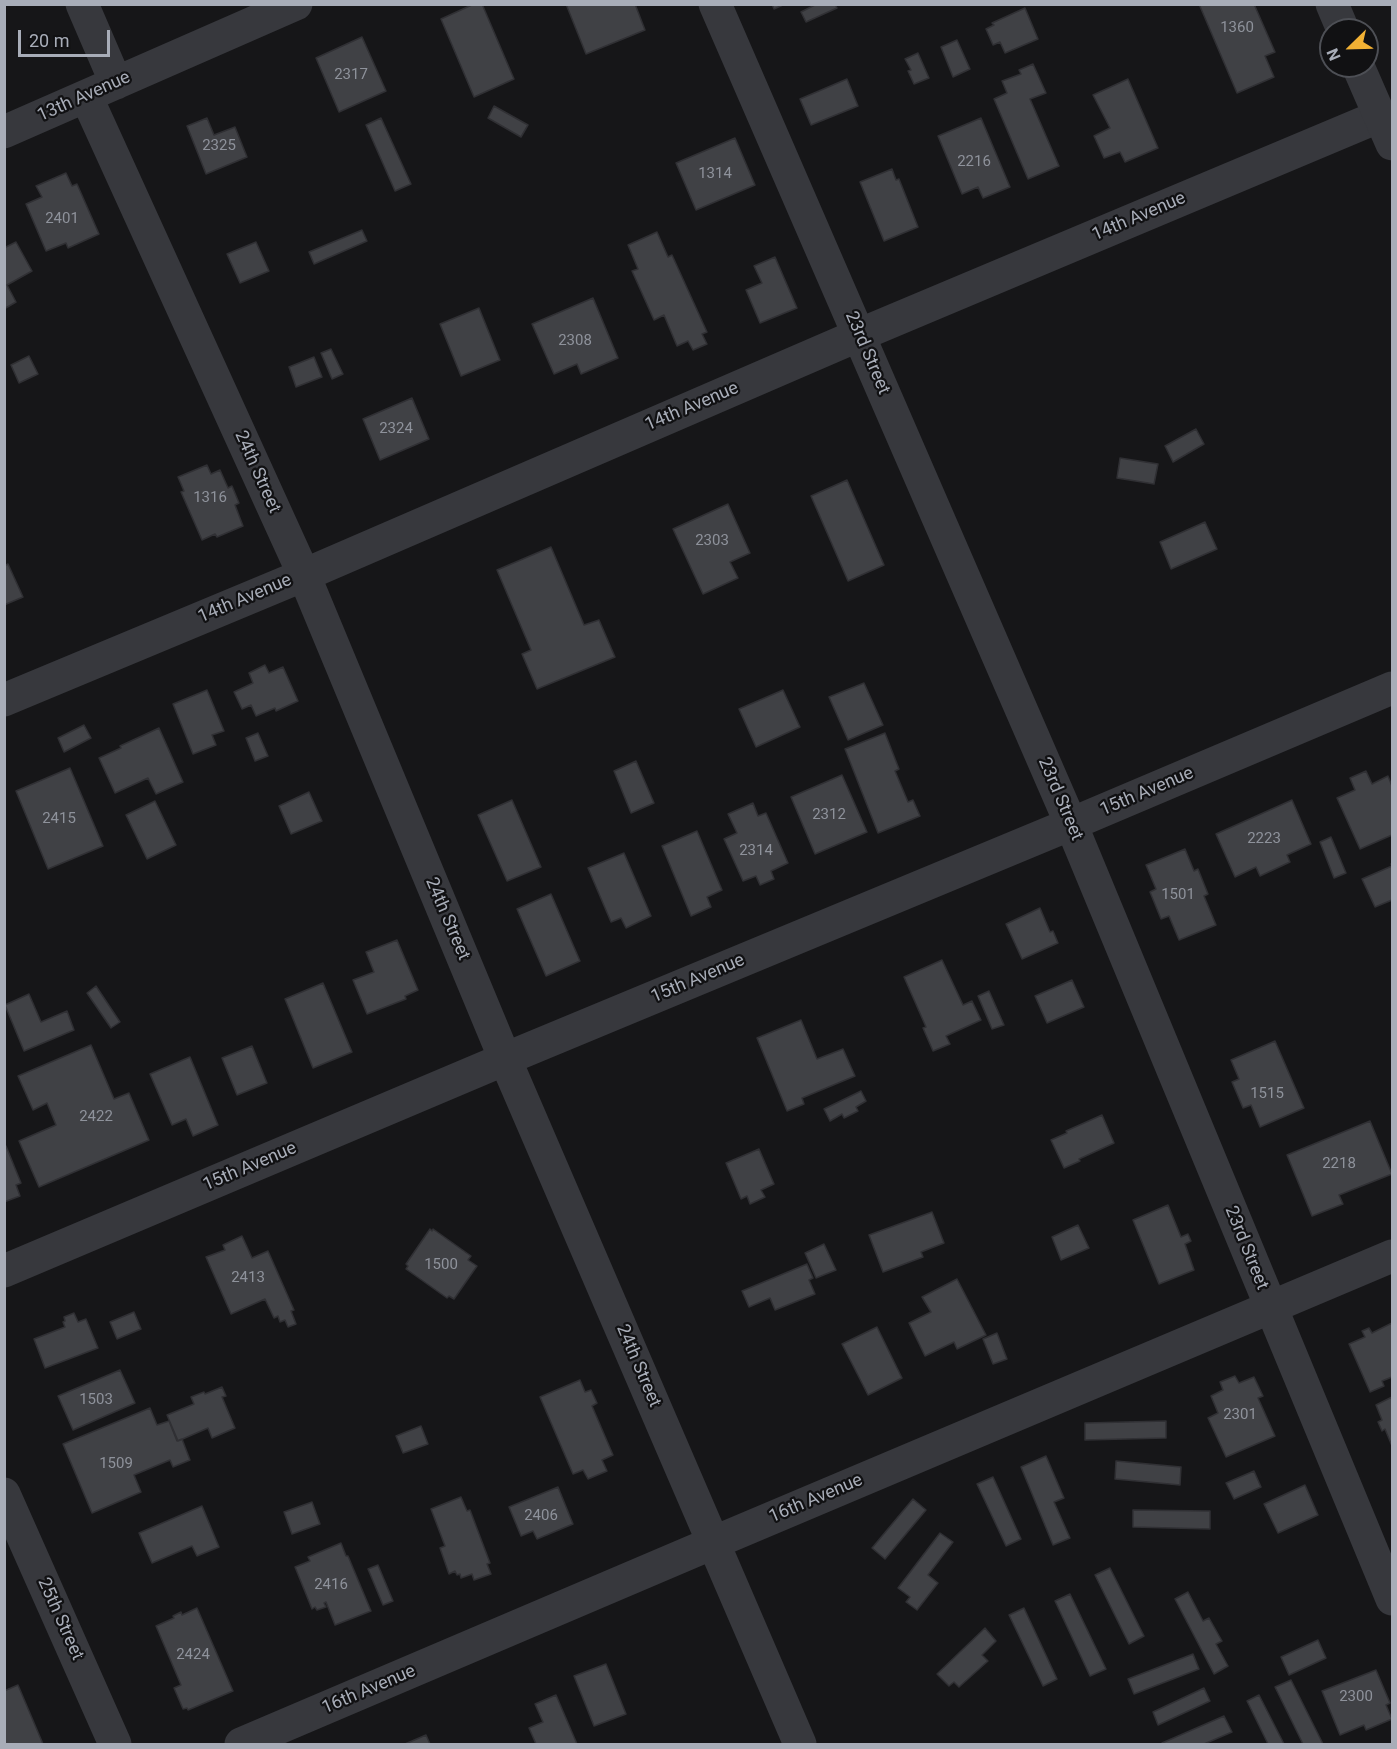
<!DOCTYPE html>
<html>
<head>
<meta charset="utf-8">
<style>
  body { margin:0 }
  #map { position:relative; width:1397px; height:1749px; overflow:hidden; background:#161618; font-family:Roboto,sans-serif }
  canvas { display:block }
  .frame { position:absolute; inset:0; border:6px solid #a8adb8; pointer-events:none }
  .north { position:absolute; left:1319px; top:18px; width:60px; height:60px; box-sizing:border-box; background:#111113; border:2px solid #4d4f55; border-radius:50%; rotate:247deg; font-size:16px; font-weight:700; line-height:24px; text-align:center; color:#a8adb8 }
  .north::after { content:''; display:block; margin:auto; width:21px; height:27px; background:#f2b134; clip-path:polygon(50% 0,100% 100%,50% 72%,0 100%) }
  .scale { position:absolute; left:18px; top:30px; width:92px; height:27px; box-sizing:border-box; border:3px solid #a8adb8; border-top:0; padding-left:8px; font-size:18px; line-height:21px; white-space:nowrap; color:#a8adb8; -webkit-text-stroke:4px #111113; paint-order:stroke }
</style>
</head>
<body>
<div id="map">
<canvas width="1397" height="1749"></canvas>
<div class="frame"></div>
<div class="north">N</div>
<div class="scale">20 m</div>
</div>
<script>
const context = document.querySelector('canvas').getContext('2d');
context.lineJoin = 'round';
function fill(path, color) { context.fillStyle = color; context.fill(path, 'evenodd'); }
function stroke(path, color, width, dash) { context.strokeStyle = color; context.lineWidth = width; context.lineCap = dash ? 'butt' : 'round'; context.setLineDash(dash || []); context.stroke(path); }
function drawText(font, color, halo, rows, align = 'center') {
  context.font = font + ' Roboto,sans-serif'; context.lineWidth = 4.5; context.setLineDash([]); context.textBaseline = 'middle'; context.strokeStyle = halo; context.fillStyle = color; for (const [text, x, y, turn = 0] of rows) {
    context.save(); context.translate(x, y); context.rotate((+turn || 0) * Math.PI / 180); context.textAlign = isNaN(turn) ? turn : align; if (halo) context.strokeText(text, 0, 0); context.fillText(text, 0, 0); context.restore();
  }
}
const building = new Path2D(`
  M474,4H482L514,79L474,97L441,19Z
  M566,4H635L645,30L586,54Z
  M772,4H785L774,9Z
  M817,4H835L837,8L806,22L801,12Z
  M1199,4H1254L1275,52L1265,56L1274,77L1237,93Z
  M1025,8L1038,39L1005,53L1000,42L993,45L986,29L994,25L992,23Z
  M362,37L386,91L339,112L316,58Z
  M957,40L970,69L953,77L941,47Z
  M918,53L929,78L914,84L908,71L911,70L905,59Z
  M1033,64L1046,93L1030,99L1059,166L1028,179L994,99L1007,93L1002,81L1021,74L1019,70Z
  M847,79L858,106L811,125L800,99Z
  M1128,79L1158,148L1125,162L1120,152L1104,158L1094,136L1110,128L1093,95Z
  M494,106L528,125L521,137L488,118Z
  M207,118L214,135L235,127L247,157L206,174L187,126Z
  M381,118L411,184L395,191L366,125Z
  M981,118L1010,187L983,198L978,187L962,194L938,136Z
  M735,138L755,185L696,210L676,163Z
  M892,169L896,180L899,179L918,227L884,241L860,182Z
  M66,173L72,186L77,184L99,234L68,248L66,243L46,251L26,204L42,197L36,186Z
  M362,230L367,241L314,264L309,252Z
  M657,232L668,257L672,255L707,332L702,334L707,344L693,350L688,341L677,346L664,315L654,320L632,271L638,269L628,245Z
  M16,242L32,271L7,285L16,302L4,309V248Z
  M256,242L269,271L240,283L227,254Z
  M775,257L797,308L760,323L746,290L762,283L754,266Z
  M593,298L618,358L581,374L577,364L554,374L532,324Z
  M479,308L500,360L461,376L440,324Z
  M331,349L343,374L332,379L321,353Z
  M29,356L38,374L19,383L11,365Z
  M314,357L322,377L296,387L289,367Z
  M412,398L429,439L380,460L363,419Z
  M1196,429L1204,444L1173,462L1165,446Z
  M1120,458L1158,464L1154,484L1117,478Z
  M207,465L211,474L220,470L228,488L232,486L239,503L235,505L243,526L217,537L215,534L202,540L181,492L184,491L178,477Z
  M847,480L884,565L848,581L811,496Z
  M728,504L750,553L730,562L738,578L703,594L673,529Z
  M1205,522L1217,549L1171,569L1160,542Z
  M551,547L584,625L599,620L615,657L537,689L522,654L531,650L497,570Z
  M8,564L23,597L4,605V566Z
  M265,665L269,673L283,667L298,701L276,711L275,708L256,716L251,705L242,709L234,692L253,683L249,673Z
  M864,683L883,725L848,740L829,697Z
  M207,690L224,731L212,735L216,745L193,754L173,704Z
  M783,690L800,727L756,747L739,709Z
  M84,725L91,738L64,752L58,738Z
  M159,728L183,782L156,794L148,778L115,793L99,758L121,748L120,746Z
  M258,733L268,756L255,761L246,738Z
  M885,733L899,769L895,771L908,802L913,800L920,816L878,833L845,749Z
  M636,761L654,803L631,813L614,771Z
  M70,768L103,846L48,869L16,791Z
  M1366,771L1372,784L1388,776L1392,786V835L1360,849L1337,798L1355,790L1350,778Z
  M842,775L867,832L815,854L791,797Z
  M309,792L322,821L291,834L279,806Z
  M512,800L541,867L507,881L478,815Z
  M1292,800L1311,844L1287,855L1290,862L1260,876L1256,867L1235,877L1216,834Z
  M155,801L176,845L147,859L126,815Z
  M753,803L758,816L766,813L788,863L771,871L774,879L760,885L756,876L743,881L724,839L737,833L728,814Z
  M697,831L722,890L707,897L711,907L691,916L662,846Z
  M1331,837L1346,873L1334,878L1320,842Z
  M1185,849L1194,871L1198,869L1208,894L1204,896L1216,925L1179,940L1169,916L1161,919L1150,892L1156,889L1146,865Z
  M624,853L651,916L626,928L621,918L611,922L588,868Z
  M1391,864H1392V900L1375,907L1362,879L1392,866Z
  M551,894L580,961L546,976L517,909Z
  M1040,908L1050,932L1053,931L1058,943L1022,959L1006,924Z
  M397,940L418,990L405,996L406,999L367,1014L353,980L374,972L366,952Z
  M942,960L963,1005L972,1001L981,1020L946,1036L950,1044L933,1051L923,1028L926,1027L904,977Z
  M1072,980L1084,1007L1047,1023L1035,996Z
  M323,983L352,1052L313,1068L285,999Z
  M96,986L120,1022L111,1028L87,993Z
  M989,991L1004,1025L992,1029L978,996Z
  M29,994L41,1022L67,1011L74,1030L24,1051L5,1005Z
  M801,1020L817,1059L843,1049L855,1076L802,1098L804,1104L787,1111L757,1038Z
  M1275,1041L1304,1108L1260,1127L1251,1105L1243,1108L1232,1082L1239,1079L1231,1060Z
  M91,1045L114,1099L129,1093L149,1140L39,1187L19,1141L56,1125L47,1103L33,1110L18,1076Z
  M252,1046L267,1083L237,1095L222,1058Z
  M190,1057L218,1125L193,1136L186,1119L172,1125L150,1074Z
  M861,1091L866,1101L856,1107L858,1111L844,1118L842,1114L830,1121L824,1109Z
  M1102,1115L1114,1143L1079,1159L1080,1161L1064,1168L1051,1140L1067,1133L1066,1131Z
  M1370,1121L1392,1174L1339,1195L1343,1204L1312,1216L1287,1155Z
  M4,1146H6L21,1183L16,1185L20,1196L4,1202Z
  M759,1149L774,1184L761,1190L765,1197L750,1204L747,1196L741,1199L726,1163Z
  M1168,1205L1181,1237L1188,1234L1191,1241L1185,1244L1194,1270L1159,1284L1133,1220Z
  M932,1212L944,1243L921,1252L923,1257L883,1272L869,1235Z
  M1078,1225L1089,1248L1061,1260L1052,1237Z
  M430,1229L432,1231L433,1229L471,1256L468,1260L477,1266L454,1299L449,1296L447,1298L406,1269L408,1266L406,1264Z
  M242,1236L252,1258L268,1251L294,1310L291,1311L296,1324L288,1327L285,1320L280,1322L278,1316L274,1318L265,1299L231,1314L206,1257L225,1250L223,1245Z
  M824,1244L836,1270L816,1278L805,1253Z
  M807,1264L813,1278L809,1280L815,1294L775,1310L770,1298L749,1307L742,1291Z
  M957,1279L986,1335L957,1349L954,1342L925,1356L909,1323L931,1312L922,1297Z
  M134,1312L141,1329L117,1339L110,1322Z
  M74,1313L78,1322L86,1319L98,1348L45,1368L34,1339L65,1327L63,1322L65,1321L64,1317Z
  M1392,1323V1377L1382,1381L1384,1386L1370,1392L1349,1344L1365,1337L1362,1331L1369,1328L1372,1333Z
  M877,1327L902,1378L868,1395L842,1344Z
  M997,1333L1007,1359L993,1364L983,1339Z
  M120,1370L135,1403L73,1430L58,1396Z
  M1235,1376L1239,1383L1254,1377L1263,1396L1258,1398L1275,1436L1226,1457L1208,1418L1218,1413L1211,1396L1223,1390L1220,1382Z
  M580,1380L585,1392L591,1390L597,1403L592,1406L613,1455L602,1460L607,1471L588,1479L583,1470L573,1474L540,1397Z
  M222,1387L226,1396L222,1397L235,1428L212,1438L208,1428L178,1441L167,1415L194,1404L191,1397L204,1392L205,1394Z
  M1392,1397V1446L1385,1429L1382,1431L1378,1422L1382,1420L1376,1405Z
  M150,1408L157,1425L169,1421L177,1441L182,1439L190,1460L173,1467L170,1460L134,1475L141,1492L92,1513L63,1444Z
  M1166,1421V1438L1085,1440V1423Z
  M421,1426L428,1444L403,1453L396,1436Z
  M1046,1456L1064,1498L1054,1502L1070,1538L1053,1545L1021,1467Z
  M1116,1461L1181,1467L1180,1485L1115,1479Z
  M1254,1471L1261,1487L1234,1499L1226,1483Z
  M993,1477L1021,1539L1006,1546L977,1484Z
  M1305,1485L1318,1515L1278,1533L1264,1504Z
  M558,1487L573,1524L537,1539L533,1531L521,1536L509,1507Z
  M461,1497L467,1511L470,1510L490,1563L487,1564L491,1574L474,1580L472,1574L461,1578L460,1574L457,1575L455,1571L449,1574L440,1548L445,1546L431,1509Z
  M913,1499L926,1510L885,1559L872,1548Z
  M312,1502L320,1524L292,1534L284,1512Z
  M202,1506L219,1547L197,1556L192,1546L152,1563L139,1533Z
  M1133,1510L1210,1511V1529L1133,1527Z
  M940,1533L953,1542L928,1575L938,1583L917,1610L906,1602L910,1597L898,1588Z
  M341,1543L346,1556H348L371,1611L335,1625L326,1602L324,1603L326,1607L317,1610L315,1607L312,1609L295,1567L310,1561L308,1557Z
  M378,1565L393,1601L383,1605L368,1569Z
  M1110,1568L1144,1636L1129,1644L1095,1575Z
  M1188,1592L1203,1621L1209,1618L1222,1641L1216,1644L1228,1666L1214,1674L1175,1599Z
  M1070,1594L1106,1669L1090,1676L1055,1601Z
  M197,1608L233,1691L188,1710L187,1708L183,1709L174,1688L181,1685L156,1626L174,1618L173,1616L181,1612L182,1615Z
  M1024,1608L1057,1679L1043,1686L1009,1615Z
  M985,1628L996,1641L982,1655L988,1661L959,1687L954,1682L949,1686L937,1674Z
  M1318,1640L1326,1658L1289,1675L1281,1657Z
  M1193,1654L1199,1669L1134,1694L1128,1679Z
  M606,1664L626,1714L594,1726L574,1676Z
  M1376,1670L1390,1703L1386,1705L1392,1719L1366,1730L1364,1725L1340,1735L1322,1691Z
  M1291,1680L1323,1744H1303L1275,1687Z
  M18,1685L43,1744H4V1691Z
  M1204,1688L1210,1701L1158,1725L1153,1712Z
  M556,1695L577,1744H536L529,1728L543,1722L535,1704Z
  M1259,1695L1284,1744H1268L1247,1701Z
  M1224,1716L1232,1732L1204,1744H1163L1162,1743Z
  M426,1735L430,1744H405Z`);
fill(building, '#404145');
stroke(building, '#303034', 1.5);
stroke(new Path2D(`
  M82,4L116,83
  M715,4L1071,824L1392,1599
  M86,96L304,575L505,1059L800,1744
  M4,132L296,4
  M4,700L304,575L859,335L1380,116
  M4,1271L505,1059L1071,824L1392,688
  M4,1494L115,1744
  M241,1744L715,1542L1392,1256`), '#37383d', 33);
stroke(new Path2D(`
  M1332,4L1343,30
  M1358,66L1392,144`), '#37383d', 33);
drawText('15px', '#8e929b', null, [
  ["1360",1237,28],
  ["2317",351,75],
  ["2325",219,146],
  ["2216",974,162],
  ["1314",715,174],
  ["2401",62,219],
  ["2308",575,341],
  ["2324",396,429],
  ["1316",210,498],
  ["2303",712,541],
  ["2312",829,815],
  ["2415",59,819],
  ["2223",1264,839],
  ["2314",756,851],
  ["1501",1178,895],
  ["1515",1267,1094],
  ["2422",96,1117],
  ["2218",1339,1164],
  ["1500",441,1265],
  ["2413",248,1278],
  ["1503",96,1400],
  ["2301",1240,1415],
  ["1509",116,1464],
  ["2406",541,1516],
  ["2416",331,1585],
  ["2424",193,1655],
  ["2300",1356,1697]
]);
drawText('18px', '#a8adb8', '#111113', [
  ["13th Avenue",84,97,-24],
  ["14th Avenue",1139,217,-23],
  ["23rd Street",867,353,67],
  ["14th Avenue",692,407,-23],
  ["24th Street",257,472,66],
  ["14th Avenue",245,599,-23],
  ["15th Avenue",1147,792,-23],
  ["23rd Street",1060,799,67],
  ["24th Street",447,919,67],
  ["15th Avenue",698,979,-23],
  ["15th Avenue",250,1167,-23],
  ["23rd Street",1246,1248,68],
  ["24th Street",638,1366,67],
  ["16th Avenue",816,1499,-23],
  ["25th Street",60,1619,66],
  ["16th Avenue",369,1690,-23]
]);
</script>
</body>
</html>
